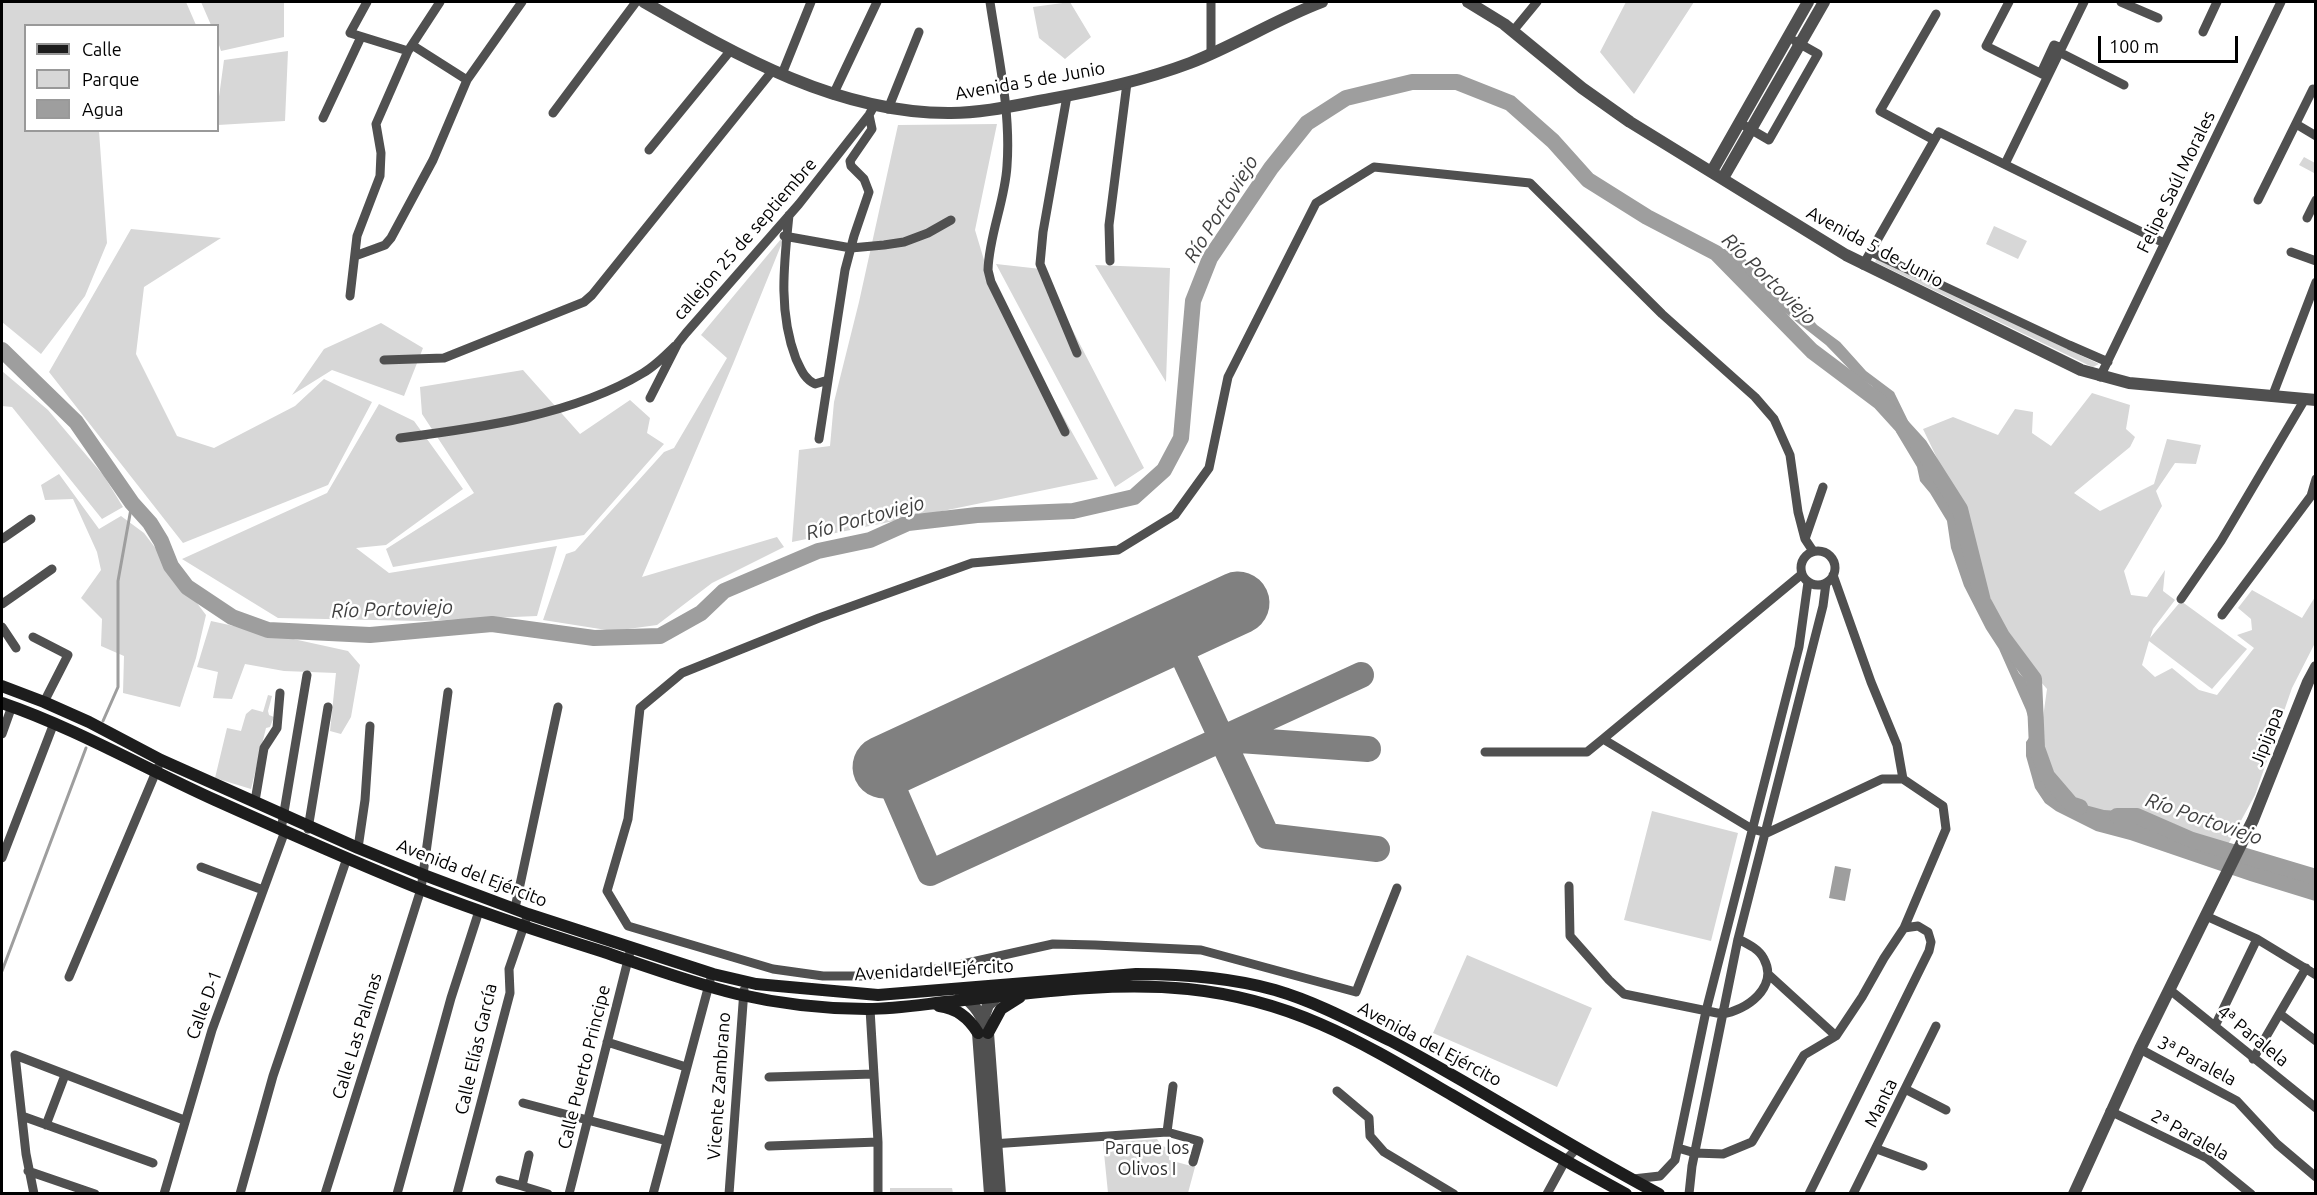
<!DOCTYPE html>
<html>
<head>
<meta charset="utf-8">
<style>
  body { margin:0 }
  #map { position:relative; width:2317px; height:1195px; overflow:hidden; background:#fff; font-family:Ubuntu,sans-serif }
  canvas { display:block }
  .frame { position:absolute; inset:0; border:3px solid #000; pointer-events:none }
  .legend { position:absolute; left:24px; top:24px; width:195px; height:108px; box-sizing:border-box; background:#fff; border:2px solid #999; margin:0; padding:8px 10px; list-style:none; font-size:18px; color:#000 }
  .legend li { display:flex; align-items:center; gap:12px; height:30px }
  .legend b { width:30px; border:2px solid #999 }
  .scale { position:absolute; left:2098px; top:36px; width:140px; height:27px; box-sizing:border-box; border:3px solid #000; border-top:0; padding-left:8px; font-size:18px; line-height:21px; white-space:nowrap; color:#000; -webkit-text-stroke:4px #fff; paint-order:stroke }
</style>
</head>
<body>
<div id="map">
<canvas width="2317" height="1195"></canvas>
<div class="frame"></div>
<ul class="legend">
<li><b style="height:8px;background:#1d1d1d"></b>Calle</li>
<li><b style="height:16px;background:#d7d7d7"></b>Parque</li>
<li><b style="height:16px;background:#9e9e9e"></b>Agua</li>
</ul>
<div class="scale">100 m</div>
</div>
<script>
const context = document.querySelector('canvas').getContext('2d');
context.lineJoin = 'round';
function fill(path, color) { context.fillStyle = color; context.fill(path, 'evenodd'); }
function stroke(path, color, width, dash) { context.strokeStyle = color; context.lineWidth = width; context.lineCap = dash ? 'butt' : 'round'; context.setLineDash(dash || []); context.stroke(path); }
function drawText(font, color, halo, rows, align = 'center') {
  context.font = font + ' Ubuntu,sans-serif'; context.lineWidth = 5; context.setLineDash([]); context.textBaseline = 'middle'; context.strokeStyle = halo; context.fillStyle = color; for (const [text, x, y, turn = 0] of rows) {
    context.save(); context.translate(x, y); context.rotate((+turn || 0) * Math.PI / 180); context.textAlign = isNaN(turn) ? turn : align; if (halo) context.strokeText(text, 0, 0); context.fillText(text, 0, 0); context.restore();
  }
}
fill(new Path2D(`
  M2,2H186L196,25L26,26V130L99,131L107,243L85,296L41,354L2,322Z
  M201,2H284V37L221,51L218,42V26L211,25Z
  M1070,2L1091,37L1065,59L1039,38L1033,7Z
  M1626,2H1694L1634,94L1600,52Z
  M288,51L285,121L218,125V104L224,60Z
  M997,124L975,230L993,290L1098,479L792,542L799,450L830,446L834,402L859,302L898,125Z
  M2304,157L2315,163L2314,173L2299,165Z
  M1994,226L2027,241L2018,259L1986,244Z
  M131,229L221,238L144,287L136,354L177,436L214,448L295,406L324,379L372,402L328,485L183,543L49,372Z
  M786,233L733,364L642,577L777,537L784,547L712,583L657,625L613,631L543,620L566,554L575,551L664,452L674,448L727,358L701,335Z
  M1877,258L2099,364L2093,367L2088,365L1875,262Z
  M996,264L1041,269L1144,468L1115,487Z
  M1095,265L1170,268L1166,382Z
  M381,323L423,348L404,396L332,370L292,395L324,349Z
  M523,370L580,434L630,400L650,418L647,433L664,444L584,535L393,567L386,549L474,493L422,414L420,387Z
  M2,371L48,410L104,476L123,507L102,519L12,407L2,406Z
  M2092,393L2130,405L2126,429L2135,437L2130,447L2074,493L2100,511L2154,484L2167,439L2201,445L2196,464L2175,463L2156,491L2162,506L2124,571L2131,595L2147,597L2165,570L2163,591L2175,600L2153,629L2150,638L2181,601L2247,649L2212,689L2149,641L2142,665L2155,677L2172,668L2199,690L2217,695L2254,648L2237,635L2252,630L2251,619L2238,608L2252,590L2302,618L2315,597V643L2292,688L2255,795L2225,850L2138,821L2092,809L2054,785L2041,732L2047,689L2004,639L1979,564L1974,535L1923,429L1953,417L1998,435L2015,409L2033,412L2032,433L2051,446Z
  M379,404L414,421L463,489L386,545L356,548L389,573L557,546L537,616L421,621L278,618L182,559L327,493Z
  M59,474L99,529L121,516L144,533L206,615L196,658L180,707L123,693L124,656L101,646L102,619L81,598L101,570L97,552L73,499L45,500L41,485Z
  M211,621L348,651L360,665L351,717L341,734L330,731L336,673L284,671L245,664L232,699L213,698L218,672L197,667Z
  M268,695L272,696L268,711L269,715L274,717L270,727L266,728L251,789L215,778L227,728L241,731L246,714L252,709L263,712Z
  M1652,811L1738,833L1711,941L1624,920Z
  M1467,955L1592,1008L1557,1087L1433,1033Z
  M1157,1139L1162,1146L1169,1148V1160L1195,1167L1188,1193H1108L1103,1143Z
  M890,1188H952L953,1193H890Z`), '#d7d7d7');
fill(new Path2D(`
  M1723,249L1742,250V254L1746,260L1755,266L1765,283L1773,291L1803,309L1817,325L1840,342L1866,371L1894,392L1913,431L1918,449L1958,518L1963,540L1973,549L1974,578L1991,622L2019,673L2026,680L2039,716L2041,748L2038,767L2044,781L2056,792L2074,802L2104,810L2134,812L2152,828L2216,852L2315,881V901L2250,881L2130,840L2096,831L2056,811L2045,803L2035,788L2026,756V742L2031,735V727L2026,710L1999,649L1986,629L1964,586L1951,548L1947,521L1930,493L1920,481L1917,467L1896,432L1895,425L1883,401L1872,386L1855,375L1826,345L1765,297L1732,264L1724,254Z
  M1835,866L1851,869L1845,901L1829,898Z`), '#9e9e9e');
stroke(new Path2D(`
  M103,721L118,687V581L132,503
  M2,971L86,748`), '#9e9e9e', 3);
stroke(new Path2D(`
  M2,350L76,422L132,503L150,523L161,541L171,566L187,587L232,617L268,630L370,635L492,624L594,638L660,636L701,613L724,591L818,551L870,540L908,523L977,515L1073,511L1134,497L1164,470L1181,438L1193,301L1210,258L1271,168L1307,123L1346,98L1412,82H1457L1510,103L1553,141L1588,180L1647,217L1716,253L1812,351L1880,402L1920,446L1960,509L1983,601L2002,636L2034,679L2037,748L2047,776L2071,804L2080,807
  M2117,816H2137L2192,840L2316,877`), '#9e9e9e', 16);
stroke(new Path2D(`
  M1173,634L1267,836L1377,849
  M1225,739L1368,749
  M884,767L930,873L1361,675`), '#808080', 26);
stroke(new Path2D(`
  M884,767L1238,603`), '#808080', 63);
stroke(new Path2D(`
  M367,2L350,33L408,51
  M990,2C998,56 1011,111 1007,166C1005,201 989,235 988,270L991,282L1065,432
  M2009,2L1986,46L2046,76
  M2121,2L2158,18
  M1513,31L1537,2
  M2203,32L2217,2
  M412,45L467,80
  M2059,52L2124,85
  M1211,54V2
  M2041,73L2054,45L2061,48
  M782,74L811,2
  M833,95L877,2
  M1067,96L1043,232L1040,264L1077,353
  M888,109L919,32
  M553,113L636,2
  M323,118L361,37
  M1740,123L1769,140L1818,54L1795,41
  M2296,124L2316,136
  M1934,140L1880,111L1936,14
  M649,150L731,50
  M2005,164L2084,2
  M2258,200L2313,89
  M789,215C784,264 778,312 796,359C801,369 804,379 815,384L828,380
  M2307,218L2316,200
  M784,236L851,248L884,245L904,242L928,233L951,220
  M1871,252L2069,345L2108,362
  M2291,252L2316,261
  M355,256L385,245L391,238L433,160L467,80L522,2
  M1110,261L1109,225L1127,83
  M1863,265L1939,132L2164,243
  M350,296L357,236L380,176L381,153L376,124L408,51L440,2
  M384,360L444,358L584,302L592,295L773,70
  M2100,377L2281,2
  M2272,397L2316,282
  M650,398L678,343L686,333L799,204L869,115L874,106
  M400,438C479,428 574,415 643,373C655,366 665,356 675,346
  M819,439L845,270L854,236L869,192L864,179L851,166L850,161L872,129L869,115
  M2,539L31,519
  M1813,551L1805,539L1823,487
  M1801 568a17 17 0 1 1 34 0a17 17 0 1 1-34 0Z
  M1802,574L1603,739L1752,829L1767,833L1882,779H1903L1897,745L1871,682L1833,575
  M2181,599L2221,541L2305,399
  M2,604L52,569
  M2222,615L2311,496L2316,479
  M2,627L16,648
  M33,637L68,655L44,702
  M2,734L12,706
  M1485,752H1587L1603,739
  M1903,779L1943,806L1946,829L1904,928
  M255,801L264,748L277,728L280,693
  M308,829L328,707
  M281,830L307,675
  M358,848L365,800L370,726
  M2,858L54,723
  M201,867L263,890
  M1569,886L1570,936L1609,980L1624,994L1722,1014C1746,1011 1779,987 1764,959C1759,949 1748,944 1738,939
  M1397,888L1356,992L1201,950L1095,945L1053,944L945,968L906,973L863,976H823L773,969L628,926L607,891L628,819L640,708L682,673L819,618L972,563L1118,550L1175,515L1209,468L1228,377L1316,203L1374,167L1530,183L1662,314L1755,397L1774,419L1790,455L1798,512L1805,539
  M515,908L558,707
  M2206,916L2257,939L2316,975
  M1768,974L1836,1036
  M69,977L158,767
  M2170,990L2316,1108
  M870,1009L878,1142V1194
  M2280,1014L2316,1041
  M2215,1026L2257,939
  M607,1042L686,1067
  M2140,1049L2237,1101L2277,1144L2316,1177
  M2253,1059L2306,968
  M769,1077L874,1074
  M1173,1086L1167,1132L1199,1141L1193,1162
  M1905,1089L1946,1110
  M1337,1091L1369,1118L1370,1136L1384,1152L1454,1194
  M523,1103L667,1141
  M2110,1111L2207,1158L2251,1194
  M22,1116L153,1163
  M46,1125L65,1075
  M992,1144L1167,1132
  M769,1146L878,1142
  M1678,1148L1695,1153L1723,1154L1752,1142L1804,1055L1836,1036L1862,997L1884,958L1904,928L1918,926L1928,932L1931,942L1929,951L1809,1194
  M1877,1149L1923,1166
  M529,1155L522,1186L548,1194
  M28,1171L95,1194
  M1633,1179L1660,1176L1675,1160L1706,1011L1799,647L1808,582
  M500,1180L522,1186
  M34,1194L26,1154L15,1055L184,1120
  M164,1194L212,1030L285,831
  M240,1194L273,1076L347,858
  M325,1194L421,889L448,692
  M397,1194L451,998L479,911
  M457,1194L510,993L509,969L528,914
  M569,1194L631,948
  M653,1194L710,981
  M729,1194L744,990
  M1547,1194L1565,1161L1577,1148
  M1689,1194L1692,1166L1738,939L1823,606L1826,583
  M1853,1194L1936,1026`), '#505050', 9);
stroke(new Path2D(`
  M644,2C738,56 839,114 951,113C984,113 1017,105 1050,99C1098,90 1145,80 1190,63C1236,45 1277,19 1322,2
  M1468,2L1504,24L1582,88L1630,122L1846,255L2081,370L2129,383L2316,400
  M1712,171L1808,2
  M1723,178L1824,2
  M961,995C976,1005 982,1016 988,1033L1000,1194
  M990,1194L978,1033L988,1005L1000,994
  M2074,1194L2140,1049L2253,820L2308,682L2316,667`), '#505050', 12);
stroke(new Path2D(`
  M2,686L44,702L89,722L161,760L358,848L424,875L528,914L713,974L756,984L878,995L1136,974C1183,974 1229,977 1275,990C1316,1002 1353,1022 1391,1041C1482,1089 1568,1146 1659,1194
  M2,703C75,728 144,768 215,800C284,831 353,862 423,890C483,913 543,933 604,952C648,967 692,983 737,994C780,1004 823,1009 867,1009C893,1009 919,1005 945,1002C1025,994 1107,981 1188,989C1294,1000 1363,1043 1452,1095C1509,1129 1567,1162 1626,1194
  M939,1006C957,1008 969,1018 978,1033
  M988,1033L1001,1009L1020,997`), '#1d1d1d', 12);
drawText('18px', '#000', '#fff', [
  ["Avenida 5 de Junio",1030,81,-10],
  ["Felipe Saúl Morales",2176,182,-64],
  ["callejon 25 de septiembre",745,239,-49],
  ["Avenida 5 de Junio",1875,247,28],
  ["Jipijapa",2267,737,-69],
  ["Avenida del Ejército",472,873,21],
  ["Avenida del Ejército",934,970,-3],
  ["Calle D-1",204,1005,-70],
  ["Calle Las Palmas",357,1036,-73],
  ["4ª Paralela",2253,1036,39],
  ["Avenida del Ejército",1430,1044,28],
  ["Calle Elías García",476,1049,-77],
  ["3ª Paralela",2197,1061,28],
  ["Calle Puerto Principe",584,1067,-76],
  ["Vicente Zambrano",719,1086,-86],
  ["Manta",1881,1103,-64],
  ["2ª Paralela",2190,1135,29]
]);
drawText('18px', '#2e2e2e', '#fff', [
  ["Parque los",1147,1148],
  ["Olivos I",1147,1169]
]);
drawText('italic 20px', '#3f3f3f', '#fff', [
  ["Río Portoviejo",1221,209,-58],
  ["Río Portoviejo",1769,279,44],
  ["Río Portoviejo",865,518,-15],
  ["Río Portoviejo",392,609,-2],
  ["Río Portoviejo",2204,819,19]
]);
</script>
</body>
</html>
